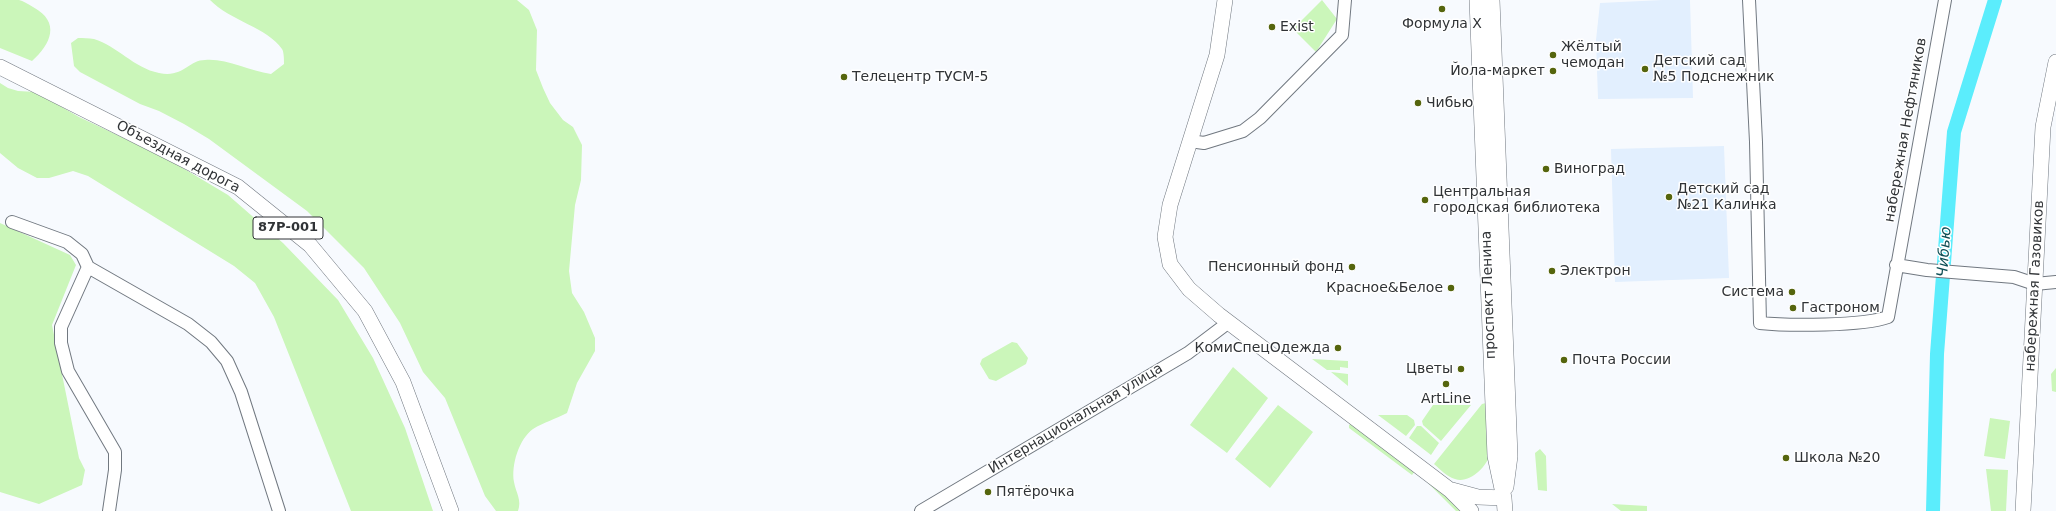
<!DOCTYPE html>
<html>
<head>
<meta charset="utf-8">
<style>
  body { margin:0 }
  canvas { display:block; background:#f7fafe }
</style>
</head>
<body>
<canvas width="2056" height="511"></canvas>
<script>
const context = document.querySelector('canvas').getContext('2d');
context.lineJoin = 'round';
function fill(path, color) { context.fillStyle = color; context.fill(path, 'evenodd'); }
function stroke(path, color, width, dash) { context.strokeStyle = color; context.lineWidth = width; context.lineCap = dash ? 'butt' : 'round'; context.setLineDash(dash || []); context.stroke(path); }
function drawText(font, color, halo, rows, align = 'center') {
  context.font = font + ' "DejaVu Sans",sans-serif'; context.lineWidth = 3; context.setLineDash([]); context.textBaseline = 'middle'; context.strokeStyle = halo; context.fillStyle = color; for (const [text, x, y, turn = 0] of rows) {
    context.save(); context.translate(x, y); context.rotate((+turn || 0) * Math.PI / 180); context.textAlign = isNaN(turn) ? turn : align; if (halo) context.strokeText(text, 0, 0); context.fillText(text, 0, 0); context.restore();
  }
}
fill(new Path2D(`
  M1663,0H1690L1693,98L1598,99L1596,40L1600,3Z
  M1724,146L1729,278L1615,282L1611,149Z`), '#e2effe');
fill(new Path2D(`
  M0,0C6,0 13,0 19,0C23,1 28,4 33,7C61,22 51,44 32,61L0,48Z
  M210,0H517L529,10L537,30L536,70L543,88L550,103L563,120L573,127L582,145L581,180L575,205L569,271L572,293L584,312L595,338V351L577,383L567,413C556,419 544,422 533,429C519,439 511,465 514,482C516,493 522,500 518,511H496L485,496L445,398L423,372L400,323L364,268L307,211L209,139L184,124L159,111L140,104L80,72L74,66L71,43L78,38C83,38 89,38 94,39C117,46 134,68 159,73C184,78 188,60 205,60C226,58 249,71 271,74L284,64C284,60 284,52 282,49C268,28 229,20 210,0Z
  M1322,0L1337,19L1316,52L1293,29Z
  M0,83L8,88L18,91L36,92L79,117L166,158L228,195L283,243L338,300L373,358L405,428L433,511H351L274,317L255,283L234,266L88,176L73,171L49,178H37L18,168L0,153Z
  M0,223L70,255L76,265L52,325L79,458L85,470L82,485L39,504L0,492Z
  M1012,342L1017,343L1028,358L1026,364L996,381L989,379L980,364L982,359Z
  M1312,359L1348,361V368L1340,367V370H1327Z
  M1233,367L1268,398L1227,453L1190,425Z
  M2056,368V392L2052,391L2051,374Z
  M1331,372L1348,374V386Z
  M1486,403L1490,454C1487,467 1469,484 1455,479C1447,477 1440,469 1434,464L1482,404Z
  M1278,405L1313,432L1270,488L1235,459Z
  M1433,405H1471L1441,441L1423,425L1422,421Z
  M1378,415H1407L1414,420L1415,425L1406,436Z
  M1990,418L2010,421L2005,459L1984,456Z
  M1352,423L1415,471L1412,475L1349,428V425Z
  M1417,426H1421L1439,443L1431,455L1409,438Z
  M1540,449L1546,456L1547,491L1538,490L1535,453Z
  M1986,469L2008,470L2006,511H1991Z
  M1423,478L1427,479L1464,511H1456Z
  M1612,504L1647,506V511H1621Z`), '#cbf6ba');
stroke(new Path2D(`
  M1933,511L1937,354L1954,132L1995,0`), '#5bedfc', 14);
const minor = new Path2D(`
  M1749,0L1756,142L1760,323C1788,326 1863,326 1888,317L1945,0
  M1190,141L1204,143L1243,131L1260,118L1342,35L1345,0
  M12,222L67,242L82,254L88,267L188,324L211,342L227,361L241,392L279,511
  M1896,265L1927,270L2014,277L2035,284L2056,282
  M88,267L61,327V343L68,371L115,452V470L109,511
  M921,511L1188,353L1229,322`);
const major = new Path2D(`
  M1225,0L1217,55L1170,205L1165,237L1170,264L1189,289L1219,315L1450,490L1471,511
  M1477,0L1495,456L1504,498L1505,511
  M1492,0L1510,456L1506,487
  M0,67L238,187L310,245L365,311L403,382L451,511
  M1452,490L1478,497L1504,498
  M2023,511L2043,127L2056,62`);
stroke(minor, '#717880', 14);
stroke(major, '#717880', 16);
stroke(minor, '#fff', 12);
stroke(major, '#fff', 15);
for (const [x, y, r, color] of [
  [1442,9,4,"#55650d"],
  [1272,27,4,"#55650d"],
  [1553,55,4,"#55650d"],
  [1645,69,4,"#55650d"],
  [1553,71,4,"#55650d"],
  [844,77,4,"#55650d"],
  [1418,103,4,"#55650d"],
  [1546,169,4,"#55650d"],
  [1669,197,4,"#55650d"],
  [1425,200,4,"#55650d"],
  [1352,267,4,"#55650d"],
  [1552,271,4,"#55650d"],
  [1451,288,4,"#55650d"],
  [1792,292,4,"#55650d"],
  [1793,308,4,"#55650d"],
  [1338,348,4,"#55650d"],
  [1564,360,4,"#55650d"],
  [1461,369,4,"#55650d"],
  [1446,384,4,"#55650d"],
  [1786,458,4,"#55650d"],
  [988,492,4,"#55650d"]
]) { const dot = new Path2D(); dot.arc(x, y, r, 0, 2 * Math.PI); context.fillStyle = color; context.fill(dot); stroke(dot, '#fff', 1.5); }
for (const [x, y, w] of [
  [288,228,70]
]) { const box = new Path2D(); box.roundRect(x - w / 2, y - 11, w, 22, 3); context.fillStyle = '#fff'; context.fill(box); stroke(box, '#303336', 1); }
drawText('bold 13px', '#303336', null, [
  ["87Р-001",288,228]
]);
drawText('14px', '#303336', '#fff', [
  ["Формула X",1442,24,"center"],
  ["Exist",1280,27],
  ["Жёлтый",1561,47],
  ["чемодан",1561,63],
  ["Детский сад",1653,61],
  ["№5 Подснежник",1653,77],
  ["Йола-маркет",1545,71,"right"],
  ["Телецентр ТУСМ-5",852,77],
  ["Чибью",1426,103],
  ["Виноград",1554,169],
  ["Детский сад",1677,189],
  ["№21 Калинка",1677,205],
  ["Центральная",1433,192],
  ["городская библиотека",1433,208],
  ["Пенсионный фонд",1344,267,"right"],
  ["Электрон",1560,271],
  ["Красное&Белое",1443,288,"right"],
  ["Система",1784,292,"right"],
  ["Гастроном",1801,308],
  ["КомиСпецОдежда",1330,348,"right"],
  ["Почта России",1572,360],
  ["Цветы",1453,369,"right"],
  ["ArtLine",1446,399,"center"],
  ["Школа №20",1794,458],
  ["Пятёрочка",996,492]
], 'left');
drawText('14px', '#303336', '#fff', [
  ["набережная Нефтяников",1906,130,-80],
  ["Объездная дорога",178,157,28],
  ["набережная Газовиков",2035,286,-87],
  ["проспект Ленина",1489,295,-92],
  ["Интернациональная улица",1076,419,-31]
]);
drawText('italic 15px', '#0e4f55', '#fff', [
  ["Чибью",1945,252,-86]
]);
</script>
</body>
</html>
